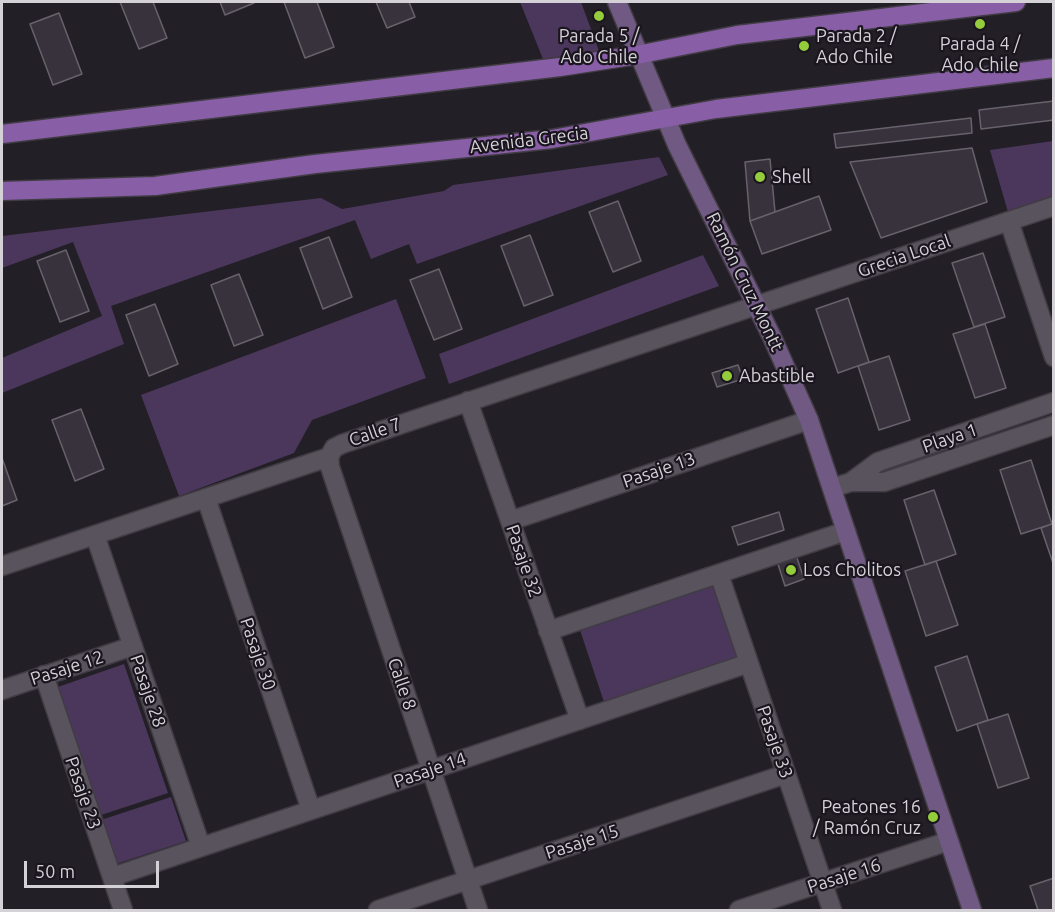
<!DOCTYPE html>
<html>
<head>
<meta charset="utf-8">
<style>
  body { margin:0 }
  #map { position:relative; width:1055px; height:912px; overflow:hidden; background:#231f27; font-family:Ubuntu,sans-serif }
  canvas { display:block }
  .frame { position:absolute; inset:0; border:3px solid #d4d1d7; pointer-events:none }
  .scale { position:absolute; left:24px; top:861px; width:135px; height:27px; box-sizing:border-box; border:3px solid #d4d1d7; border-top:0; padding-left:8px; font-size:18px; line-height:21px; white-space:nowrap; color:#d4d1d7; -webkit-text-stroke:4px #1a151e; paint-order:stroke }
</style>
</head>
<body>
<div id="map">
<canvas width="1055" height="912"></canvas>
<div class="frame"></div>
<div class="scale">50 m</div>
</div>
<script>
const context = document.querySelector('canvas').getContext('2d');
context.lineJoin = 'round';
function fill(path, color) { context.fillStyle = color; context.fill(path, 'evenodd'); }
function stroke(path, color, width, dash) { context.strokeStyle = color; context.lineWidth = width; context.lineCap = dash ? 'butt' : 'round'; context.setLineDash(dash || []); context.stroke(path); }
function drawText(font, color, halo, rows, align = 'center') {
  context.font = font + ' Ubuntu,sans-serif'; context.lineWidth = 4.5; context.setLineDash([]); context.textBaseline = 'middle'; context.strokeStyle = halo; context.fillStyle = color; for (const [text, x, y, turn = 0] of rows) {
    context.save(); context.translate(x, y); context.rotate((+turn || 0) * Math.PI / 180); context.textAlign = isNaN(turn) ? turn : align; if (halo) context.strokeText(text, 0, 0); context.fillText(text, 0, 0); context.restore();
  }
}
fill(new Path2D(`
  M520,2H581L599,51L543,59Z
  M1053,141V198L1008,212L990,150Z
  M659,157L668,175L417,264L409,244L371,259L355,220L111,306L124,344L2,393V358L102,316L73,242L2,268V236L321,198L342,209L444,191L453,185Z
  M703,255L719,286L449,384L439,354Z
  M396,299L426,378L312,420L294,453L179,496L141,395Z
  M712,585L738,659L605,705L580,630Z
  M124,664L168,793L98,816L55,688Z
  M171,797L186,841L116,864L101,820Z`), '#4b375b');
const building = new Path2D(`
  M120,2H153L167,38L139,49Z
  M220,2H253L254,3L225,15Z
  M284,2H317L334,47L305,58Z
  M376,2H409L415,17L387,28Z
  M59,13L82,74L53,85L30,24Z
  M1054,101V120L981,129L979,110Z
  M971,118L972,133L836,148L834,134Z
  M972,148L987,202L881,238L850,162Z
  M770,159L775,212L750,221L745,162Z
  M819,196L831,230L762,254L750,221Z
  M618,201L641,261L613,272L589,212Z
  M530,235L553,295L524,306L501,246Z
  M329,237L352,297L323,309L300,248Z
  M66,250L89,311L60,322L37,261Z
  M983,253L1005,317L974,327L952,263Z
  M439,269L462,329L434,340L410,280Z
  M239,274L263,335L234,346L211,285Z
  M848,298L869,362L838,373L816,309Z
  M155,304L178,364L149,376L126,315Z
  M985,324L1006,388L975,398L953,334Z
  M889,356L910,420L879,430L858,366Z
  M738,365L743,379L717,387L712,373Z
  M81,409L104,469L75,481L52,420Z
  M2,458L17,500L2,506Z
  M1031,460L1052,524L1021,534L1000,470Z
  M934,490L956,554L925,565L904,500Z
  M779,512L784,530L738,545L732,527Z
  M1054,523V566L1041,528Z
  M796,555L804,579L785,586L777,561Z
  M936,561L958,625L926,636L905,571Z
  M967,656L988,720L957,731L935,667Z
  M1008,714L1029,778L998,788L977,724Z
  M1054,878V910H1038L1030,886Z`);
fill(building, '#37323b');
stroke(building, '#67626c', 1.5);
const street = new Path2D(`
  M1009,221L1054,357
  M468,401L580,720
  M329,457L330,467L478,910
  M851,482L878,462L1054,402
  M832,488L851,482H884L1054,425
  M206,498L311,810
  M510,521L809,420
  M95,535L201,847
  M2,566L329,457L334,448L342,444L1054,206
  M719,574L832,910
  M548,631L846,531
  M44,675L123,910
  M2,690L133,646
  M112,877L749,663
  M378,910L786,774
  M739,910L949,841`);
const secondary = new Path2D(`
  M617,2L677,145L772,337L809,420L972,910`);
const primary = new Path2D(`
  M2,134L560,67L637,55L737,35L1016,2
  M2,191L155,186L315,164L552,139L716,109L1054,68`);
stroke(street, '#413c44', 21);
stroke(secondary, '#413c44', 21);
stroke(primary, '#413c44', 21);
stroke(street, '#58535d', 18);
stroke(secondary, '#705982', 18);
stroke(primary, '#885ea7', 18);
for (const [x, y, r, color] of [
  [599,16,6,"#94cc3c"],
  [980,24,6,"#94cc3c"],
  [804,46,6,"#94cc3c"],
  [760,177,6,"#94cc3c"],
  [727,376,6,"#94cc3c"],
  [791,570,6,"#94cc3c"],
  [933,817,6,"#94cc3c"]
]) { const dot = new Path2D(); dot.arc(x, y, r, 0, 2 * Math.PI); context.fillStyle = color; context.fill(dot); stroke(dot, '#1a151e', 2); }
drawText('18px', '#d4d1d7', '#1a151e', [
  ["Parada 5 /",599,36,"center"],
  ["Ado Chile",599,57,"center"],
  ["Parada 2 /",816,36],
  ["Ado Chile",816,57],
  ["Parada 4 /",980,44,"center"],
  ["Ado Chile",980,65,"center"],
  ["Shell",772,177],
  ["Abastible",739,376],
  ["Los Cholitos",803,570],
  ["Peatones 16",921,807,"right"],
  ["/ Ramón Cruz",921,828,"right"]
], 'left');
drawText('18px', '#d4d1d7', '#1a151e', [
  ["Avenida Grecia",529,140,-7],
  ["Grecia Local",904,256,-19],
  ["Ramón Cruz Montt",745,282,64],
  ["Calle 7",375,432,-19],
  ["Playa 1",950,438,-19],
  ["Pasaje 13",659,470,-19],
  ["Pasaje 32",524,561,71],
  ["Pasaje 30",258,654,71],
  ["Pasaje 12",67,668,-18],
  ["Calle 8",402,684,71],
  ["Pasaje 28",148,691,71],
  ["Pasaje 33",775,742,71],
  ["Pasaje 14",430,770,-19],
  ["Pasaje 23",83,793,71],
  ["Pasaje 15",582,842,-18],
  ["Pasaje 16",844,876,-18]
]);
</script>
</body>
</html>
